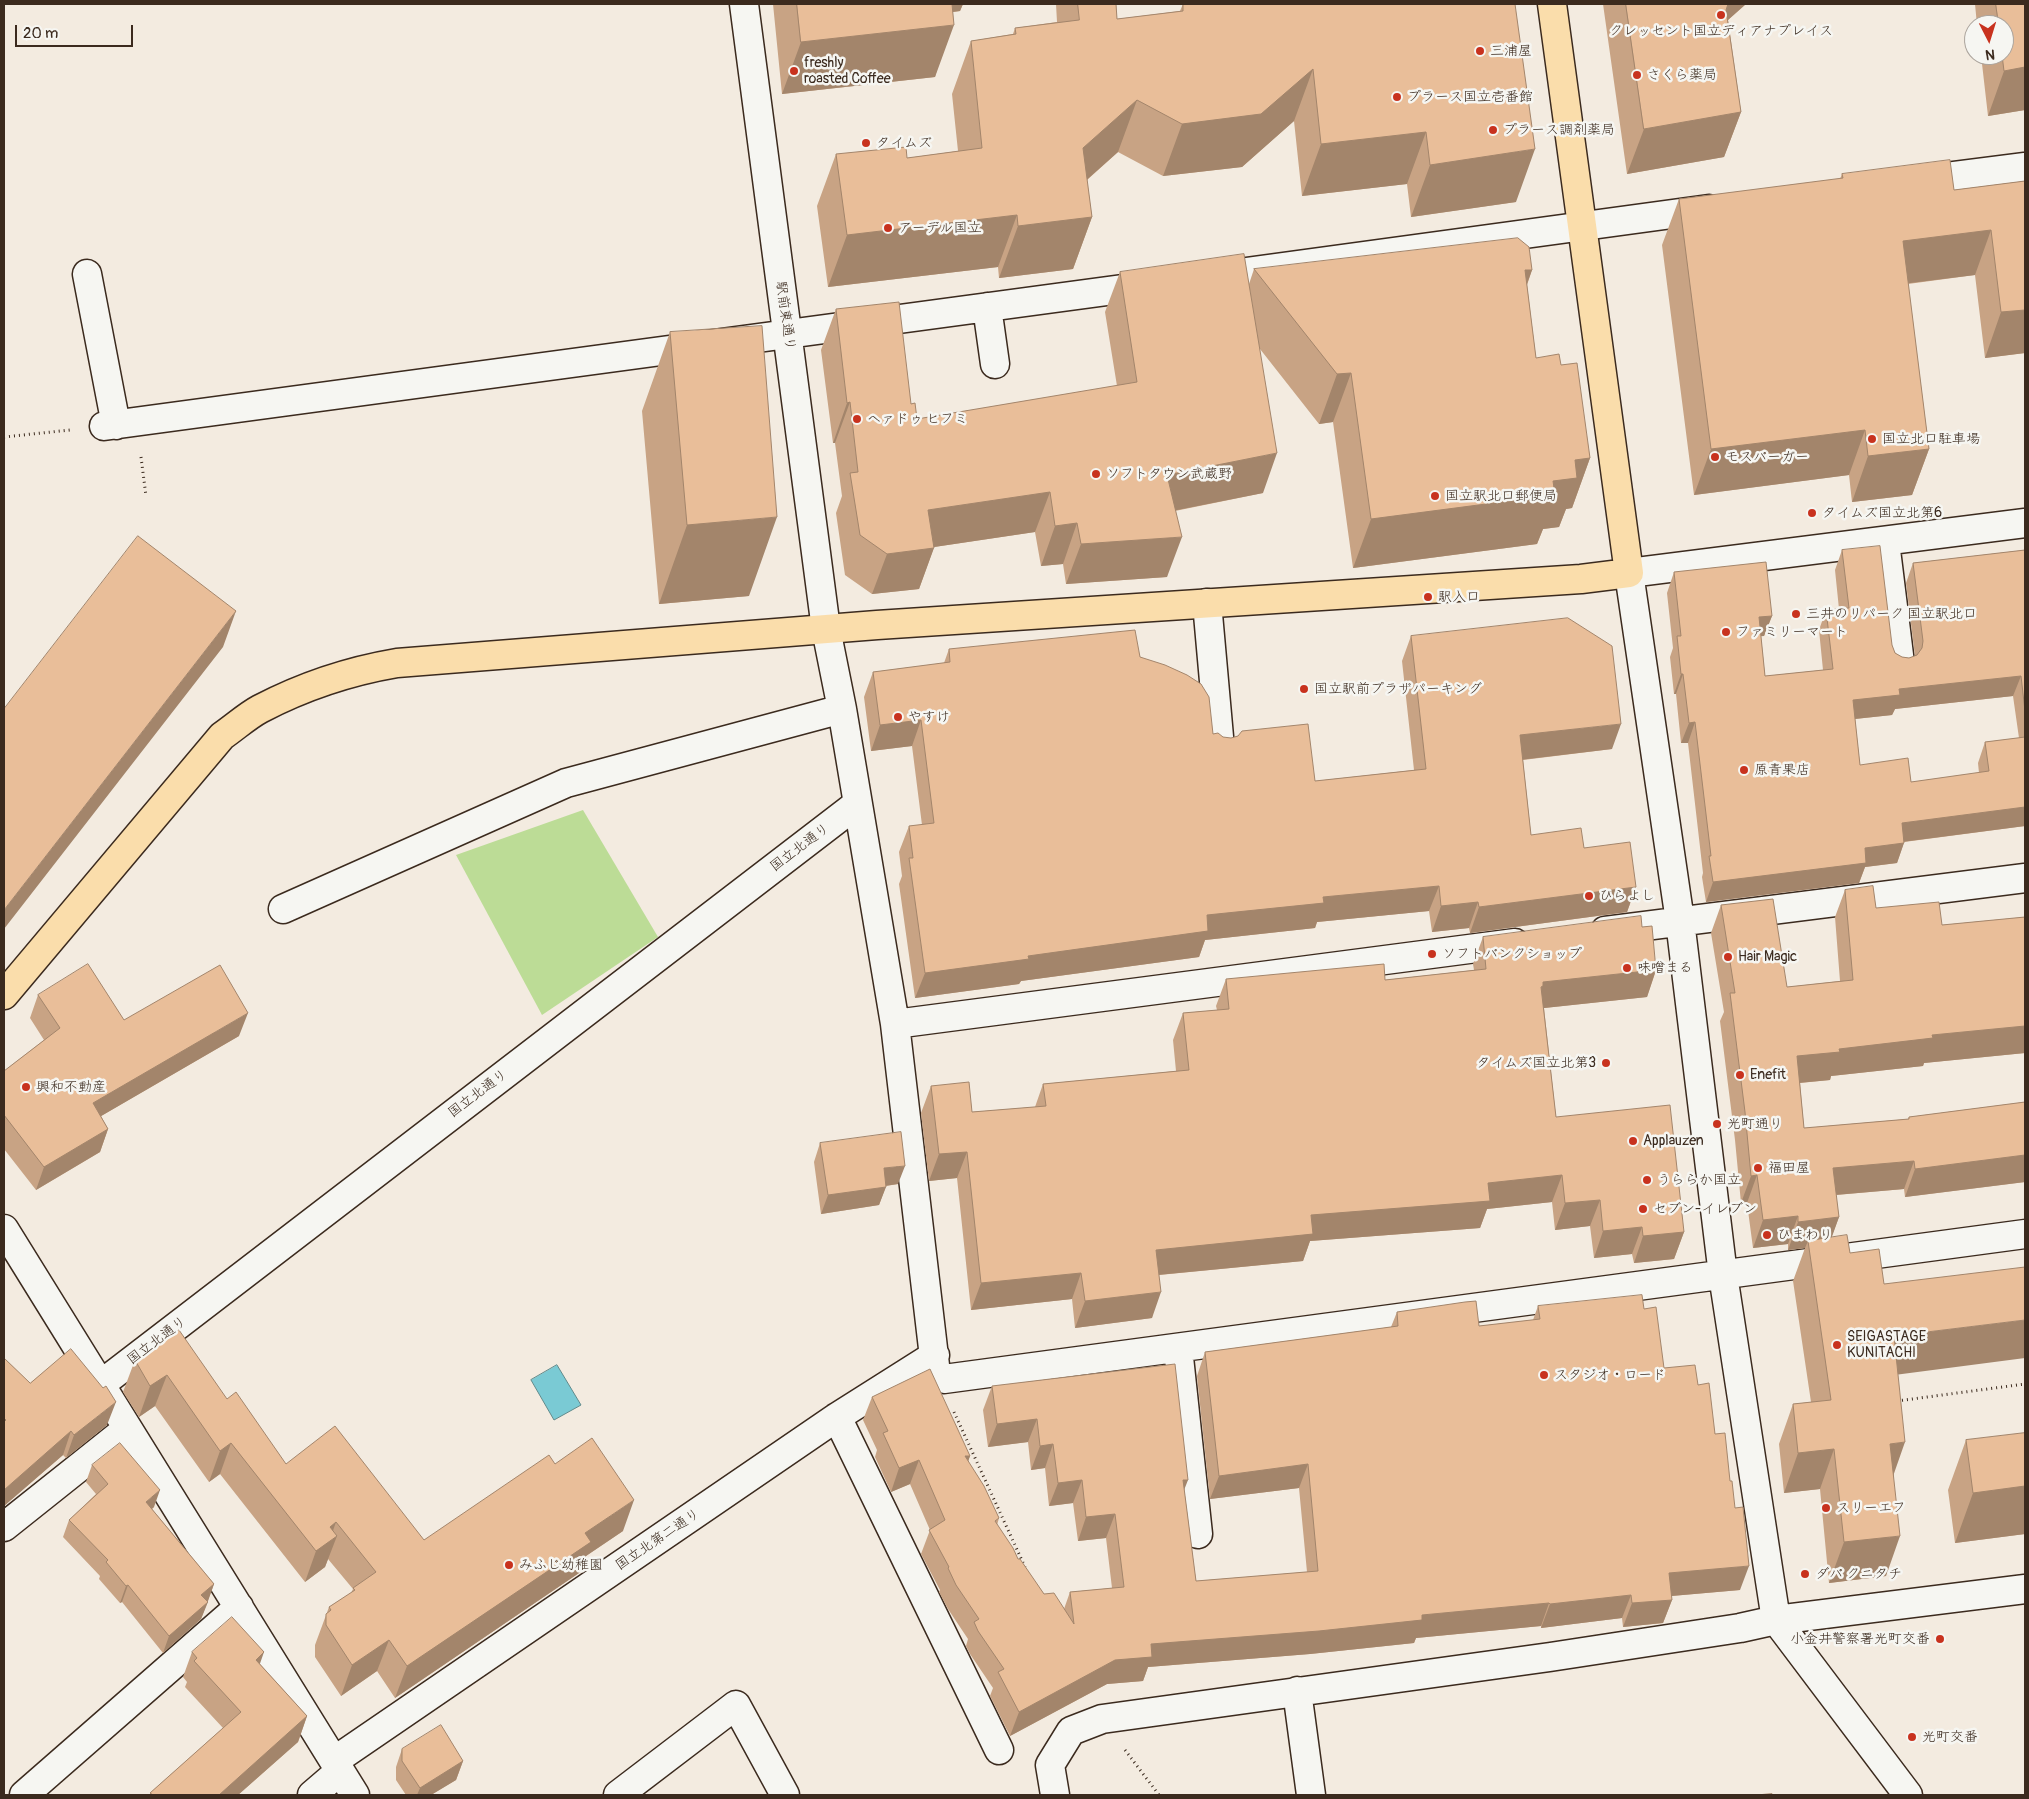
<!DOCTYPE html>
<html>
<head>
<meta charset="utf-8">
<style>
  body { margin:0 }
  #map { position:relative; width:2029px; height:1799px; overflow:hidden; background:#f3ebe0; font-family:Pangolin,sans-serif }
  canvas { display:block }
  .frame { position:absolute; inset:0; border:5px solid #3b2a1e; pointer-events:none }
  .north { position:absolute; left:1964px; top:15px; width:50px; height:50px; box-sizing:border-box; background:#f6f6f2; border:1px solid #aba49d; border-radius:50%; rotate:175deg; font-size:14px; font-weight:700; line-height:20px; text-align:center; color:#3b2a1e }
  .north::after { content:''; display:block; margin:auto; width:18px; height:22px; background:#c8321e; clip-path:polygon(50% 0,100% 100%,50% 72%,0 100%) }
  .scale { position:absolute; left:15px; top:25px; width:118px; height:22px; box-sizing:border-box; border:2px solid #3b2a1e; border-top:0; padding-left:6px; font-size:15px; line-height:18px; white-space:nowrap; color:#3b2a1e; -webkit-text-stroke:4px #f6f6f2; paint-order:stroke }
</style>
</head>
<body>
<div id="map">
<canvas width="2029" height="1799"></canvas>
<div class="frame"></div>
<div class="north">N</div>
<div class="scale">20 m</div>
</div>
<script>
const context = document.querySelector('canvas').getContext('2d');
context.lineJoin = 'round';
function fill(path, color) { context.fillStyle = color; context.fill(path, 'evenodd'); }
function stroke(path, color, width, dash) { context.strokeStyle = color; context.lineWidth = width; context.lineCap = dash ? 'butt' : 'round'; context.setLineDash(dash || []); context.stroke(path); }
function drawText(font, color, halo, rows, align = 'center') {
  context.font = font + ' Pangolin,"Klee One",sans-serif'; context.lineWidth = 5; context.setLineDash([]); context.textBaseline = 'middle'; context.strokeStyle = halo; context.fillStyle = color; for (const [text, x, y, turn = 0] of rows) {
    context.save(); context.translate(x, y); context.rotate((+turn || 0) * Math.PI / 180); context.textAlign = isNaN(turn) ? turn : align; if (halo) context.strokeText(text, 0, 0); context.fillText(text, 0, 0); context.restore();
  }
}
fill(new Path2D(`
  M583,810L658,937L542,1015L456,855Z`), '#bcdc96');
const water = new Path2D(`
  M557,1365L581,1405L554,1420L531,1380Z`);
fill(water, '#7acad4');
stroke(water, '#618a8b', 1);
const minor = new Path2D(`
  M744,4L826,629L842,709L895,1024L936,1374L944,1379L2025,1234
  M1915,181L2025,167
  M87,274L116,425
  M1209,277L1709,209
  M987,307L995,364
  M104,426L1152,285
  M1885,542L1900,663
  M1207,603L1220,748
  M283,909L566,783L842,709
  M1605,931L2025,878
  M895,1024L1515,943
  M4,1229L355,1795
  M1178,1348L1198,1534
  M100,1385L857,804
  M837,1417L999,1750
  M4,1527L127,1429
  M1297,1691L1311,1795
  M334,1761L837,1417L935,1355
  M24,1795L239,1607
  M312,1795L340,1771
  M618,1795L736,1705L785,1795
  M1055,1795L1050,1765L1071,1731L1102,1719L1550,1657L1740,1628L1776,1620L2025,1589
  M1908,1795L1776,1620L1723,1275L1680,921L1629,573L2025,523`);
const major = new Path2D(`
  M4,995L222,736C235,727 247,716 260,709C302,687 350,671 397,663L877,625L1581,579L1629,573L1552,4`);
stroke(minor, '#3b2a1e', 31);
stroke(major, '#3b2a1e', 31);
stroke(new Path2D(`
  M4,437L70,430
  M141,457L146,496
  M1897,1401L2025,1384
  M954,1412L1025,1567
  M1125,1750L1159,1795`), '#3b2a1e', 3, [1, 4]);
stroke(minor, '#f6f6f2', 28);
stroke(major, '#faddab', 28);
fill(new Path2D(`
  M773,4H963L960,11L953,12L935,77L782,94Z
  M1056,4H1116L1117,19L1180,11L1183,4H1515L1516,202L1411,217L1407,184L1302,196L1294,121L1242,167L1163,176L1118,152L1087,180L1092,217L1073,269L999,278L998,267L828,287L817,206L836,154L907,158L958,151L952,94L971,41L1013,34L1015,28L1057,22Z
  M1603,4H1746L1728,20L1741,112L1724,157L1627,174Z
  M1975,4H2025V110L1988,116L1981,55H2004V25H1977Z
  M1842,174L1954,190L2025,181V353L1985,358L1975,275L1908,284L1929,449L1912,495L1852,502L1849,475L1694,495L1662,245L1679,199L1840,179Z
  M1254,269L1532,270L1527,285L1536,358L1561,365L1590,458L1572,508L1566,509L1559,527L1543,529L1537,544L1353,568L1333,422L1319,424L1260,349L1263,493L1175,511L1167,577L1066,584L1063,564L1041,566L1035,532L934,547L919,589L872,594L845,575L836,513L842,496L835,443H833L821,350L836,309L911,404L917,419L1117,386L1105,312L1120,272L1249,284Z
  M670,332L749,596L659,604L642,411Z
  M1842,550L1895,653L1902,657L1909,658L1915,656L1906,583L1913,563L2025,550V826L1904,842L1897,863L1865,867L1859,883L1706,902L1702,877L1703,873L1688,743H1681L1676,694H1674L1670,657L1673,648L1667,593L1674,572L1772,616L1764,636H1761L1765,676L1823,670L1819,630L1826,610L1839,609L1835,570ZM2013,696L2019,738L1985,742L1978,763L1979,773L1911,782L1860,765L1855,719L1892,715L1895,709Z
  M1411,636L1612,749L1523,760L1531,835L1584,848L1636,887L1627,912L1470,933L1469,928L1432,932L1429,911L1317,922L1315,928L1205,940L1199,957L1021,981L1019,984L915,998L899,884L902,876L899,852L909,826L922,825L912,746L871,751L864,697L873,672L944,663L949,649L1140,657L1213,734L1223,737L1315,781L1414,770L1402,661Z
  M1845,890L1876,908L1942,925L2025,917V1053L1924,1063L1923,1066L1831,1076L1830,1080L1800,1083L1804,1128L1908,1119L1909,1117L2025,1102V1182L1905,1197L1904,1189L1836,1195L1839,1217L1831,1238L1850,1253L1898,1374L1894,1474L1886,1576L1829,1583L1820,1489L1784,1493L1779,1444L1793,1404L1811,1402L1793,1281L1805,1248L1788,1250V1244L1753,1248L1747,1203H1741L1735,1140L1720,1021L1724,1012L1711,933L1721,905L1787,987L1840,981L1835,917Z
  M1642,927L1656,970L1647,997L1544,1008L1556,1117L1684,1232L1674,1259L1634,1263L1632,1254L1594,1258L1590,1226L1555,1230L1552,1202L1487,1209L1480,1228L1310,1241L1303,1261L1159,1275L1152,1318L1075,1328L1072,1299L971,1310L957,1178L929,1181L921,1113L931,1086L972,1112L1035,1107L1043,1084L1176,1071L1173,1040L1183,1013L1217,1010L1216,1006L1226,979L1385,980L1474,970L1473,964L1483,937Z
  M38,995L124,1020L239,1036L101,1116L108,1129L100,1152L36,1190L4,1149V1071L44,1040L30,1018Z
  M820,1143L898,1184L886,1186L879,1205L821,1214L814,1162Z
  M1538,1306L1644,1309L1664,1368L1698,1385L1715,1434L1740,1590L1671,1596L1672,1600L1663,1623L1623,1627L1622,1618L1541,1628V1626L1416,1638L1414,1643L1310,1654L1148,1667L1143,1681L1107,1684L1010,1736L990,1696L993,1688L970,1654L966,1646L968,1639L948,1609L939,1592L940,1590L921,1554L930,1530L910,1484L891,1492L875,1457L877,1450L863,1420L872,1397L970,1456L968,1461L999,1518L997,1525L1018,1559L1044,1594L1064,1609L1070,1592L1112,1588L1106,1538L1078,1541L1073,1503L1049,1506L1045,1468L1031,1470L1028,1442L988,1447L983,1410L992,1386L1184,1488L1196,1581L1307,1572L1299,1488L1210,1499L1197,1376L1205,1352L1391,1327L1397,1312L1479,1326L1533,1320Z
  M4,1358L30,1383L107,1425L66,1458L63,1455L4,1506Z
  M135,1360L227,1399L286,1464L424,1540L555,1464L623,1531L586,1556L579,1573L395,1698L377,1671L341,1696L315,1657V1645L329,1607L351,1593L353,1589L328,1559L325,1567L305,1582L220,1474L209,1482L155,1406L139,1417L123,1392Z
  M2025,1433V1534L1955,1543L1948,1490L1966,1440Z
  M92,1465L154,1507L152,1509L214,1584L201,1619L163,1653L122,1602L120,1603L99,1579L100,1576L63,1537L69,1520L96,1494L86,1482Z
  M192,1652L260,1664L307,1716L298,1742L238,1795H150V1793L223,1728L185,1687L187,1682L183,1677Z
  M402,1749L463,1761L456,1780L431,1795H406L396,1780V1767Z`), '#c8a384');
fill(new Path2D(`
  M933,4H963L960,11L929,15Z
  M1728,4H1746L1720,27Z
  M954,25L935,77L782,94L801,42Z
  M2025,67V110L1988,116L2004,71Z
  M1313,69L1294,121L1242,167L1163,176L1182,124Z
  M1137,100L1118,152L1064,200L1083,148Z
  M1741,112L1724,157L1627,174L1644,129Z
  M1426,132L1407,184L1302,196L1321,144Z
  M1535,149L1516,202L1411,217L1430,165Z
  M1017,215L998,267L828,287L847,235Z
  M1092,217L1073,269L999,278L1018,226Z
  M1991,230L1975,275L1886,286L1903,241Z
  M1525,270H1532L1514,320Z
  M2025,310V353L1985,358L2001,312Z
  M1351,373L1333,422L1319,424L1337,374Z
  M850,402L835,443H833L847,403Z
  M1865,430L1849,475L1694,495L1711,449Z
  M1929,449L1912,495L1852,502L1868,456Z
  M1277,453L1263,493L1152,515L1167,475Z
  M1590,458L1572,508L1566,509L1559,527L1543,529L1537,544L1353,568L1371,519L1553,481L1575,460Z
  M1050,492L1035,532L914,550L928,510Z
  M777,517L749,596L659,604L687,525Z
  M1077,523L1063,564L1041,566L1055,526Z
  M1182,537L1167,577L1066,584L1081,544Z
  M934,548L919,589L872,594L887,554Z
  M236,611L223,647L4,929V910Z
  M1772,616L1764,636L1751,637L1759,617Z
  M1681,674H1683L1676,694H1674Z
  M2021,676L2013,696L1895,709L1892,715L1845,720L1853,700L1899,689Z
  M921,720L912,746L871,751L880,725Z
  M1695,722L1688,743H1681L1689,723Z
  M1621,724L1612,749L1511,761L1520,735Z
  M2025,807V826L1894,843L1902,823Z
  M1904,843L1897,863L1865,867L1859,883L1706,902L1713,882L1865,848Z
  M1439,886L1429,911L1317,922L1315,928L1205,940L1199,957L1021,981L1019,984L915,998L925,973L1028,956L1207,915L1323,897Z
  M1636,887L1627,912L1470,933L1479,907Z
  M1478,902L1469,928L1432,932L1441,906Z
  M1656,970L1647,997L1535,1009L1543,982Z
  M248,1013L239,1036L84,1126L93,1103Z
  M2025,1026V1053L1924,1063L1923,1066L1831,1076L1830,1080L1787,1084L1797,1056L1839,1049L1932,1035Z
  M108,1129L100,1152L36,1190L44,1167Z
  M967,1152L957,1178L929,1181L939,1154Z
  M2025,1155V1182L1905,1197L1915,1169Z
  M1914,1161L1904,1189L1823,1196L1833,1168Z
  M905,1166L898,1184L877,1187L884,1168Z
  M1562,1175L1552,1202L1487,1209L1480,1228L1310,1241L1303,1261L1147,1276L1156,1250L1311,1215L1488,1183Z
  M1757,1175L1747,1203H1741L1751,1176Z
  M886,1187L879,1205L821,1214L828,1195Z
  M1600,1200L1590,1226L1555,1230L1565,1203Z
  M1798,1216L1788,1244L1753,1248L1763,1220Z
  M1839,1217L1829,1245L1808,1241L1805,1248L1788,1250L1798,1222Z
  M1642,1227L1632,1254L1594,1258L1603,1231Z
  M1684,1232L1674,1259L1634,1263L1643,1236Z
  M1081,1273L1072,1299L971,1310L981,1283Z
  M1161,1292L1152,1318L1075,1328L1085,1301Z
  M2025,1320V1358L1879,1377L1894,1336Z
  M167,1375L155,1406L139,1417L150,1386Z
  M116,1402L107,1425L66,1458L74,1435Z
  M1037,1419L1028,1442L988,1447L997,1424Z
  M71,1431L63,1455L4,1506V1490Z
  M1905,1442L1891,1482L1890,1444Z
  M231,1443L220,1474L209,1482L220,1451Z
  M1053,1444L1045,1468L1031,1470L1040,1446Z
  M1834,1449L1820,1489L1784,1493L1798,1453Z
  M965,1456H970L962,1479Z
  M919,1460L910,1484L891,1492L899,1468Z
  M1308,1464L1299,1488L1210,1499L1219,1476Z
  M1082,1480L1073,1503L1049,1506L1058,1483Z
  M1183,1480H1188L1179,1503Z
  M2025,1486V1534L1955,1543L1973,1493Z
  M160,1490L154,1507L140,1519L146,1502Z
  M634,1500L623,1531L586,1556L579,1573L395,1698L407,1666L585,1533Z
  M1115,1514L1106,1538L1078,1541L1086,1517Z
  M336,1522L329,1542L337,1536L325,1567L305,1582L316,1551L330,1527Z
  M1900,1536L1886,1576L1829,1583L1844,1542Z
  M1749,1566L1740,1590L1660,1597L1669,1573Z
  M214,1584L208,1601L195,1612L201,1595Z
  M128,1585L122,1602L120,1603L126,1586Z
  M1631,1595L1622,1618L1541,1628L1550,1604Z
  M1672,1600L1663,1623L1623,1627L1632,1603Z
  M208,1602L201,1619L163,1653L169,1636Z
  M1549,1603L1541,1626L1416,1638L1414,1643L1310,1654L1148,1667L1143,1681L1107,1684L1010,1736L1019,1712L1115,1660L1151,1644L1422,1615Z
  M389,1640L377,1671L341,1696L352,1665Z
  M264,1652L255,1678L256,1660Z
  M307,1716L298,1742L238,1795H219Z
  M463,1761L456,1780L431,1795H417L420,1788Z`), '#a3856b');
const building = new Path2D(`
  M797,4H952L954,25L801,42Z
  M1078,4H1116L1117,19L1183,11V4H1515L1535,149L1430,165L1426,132L1321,144L1313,69L1261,114L1182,124L1137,100L1083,148L1092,217L1018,226L1017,215L847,235L836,154L906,147L907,158L982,148L971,41L1016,34L1015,28L1079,20Z
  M1626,4H1728L1726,10L1741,112L1644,129Z
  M1996,4H2025V67L2004,71L2002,55H2004V25H1999Z
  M1950,160L1954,190L2025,181V310L2001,312L1991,230L1903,241L1929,449L1868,456L1865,430L1711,449L1679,199L1843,178L1842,174Z
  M1518,238L1529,247L1532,270H1525L1536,358L1559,354L1561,365L1577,363L1590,458L1575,460L1577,478L1553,481L1555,495L1371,519L1351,373L1337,374L1254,269Z
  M1244,254L1277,453L1167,475L1182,537L1081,544L1077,523L1055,526L1050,492L928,510L934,548L887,554L860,535L850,473L858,472L850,402L847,403L836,309L899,302L911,404L915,403L917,419L1137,382L1120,272Z
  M762,326L777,517L687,525L670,332Z
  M138,536L236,611L4,910V709Z
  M1880,546L1892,645L1895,653L1902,657L1909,658L1917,655L1922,648L1923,641L1913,563L2025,550V711L2021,676L1899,689L1900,695L1853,700L1860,765L1908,758L1911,782L1989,771L1985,742L2025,737V807L1902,823L1904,843L1865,848L1866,863L1713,882L1709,856H1711L1695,722L1689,723L1683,674H1681L1677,636H1681L1674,572L1766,562L1772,616L1759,617L1765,676L1833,669L1826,610L1849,608L1842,550Z
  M1568,618L1612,646L1621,724L1520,735L1531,835L1581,828L1584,848L1630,842L1636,887L1479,907L1478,902L1441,906L1439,886L1323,897L1324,903L1207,915L1208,931L1028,956L1029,959L925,973L909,858H913L909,826L934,823L921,720L880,725L873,672L950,662L949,649L1135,630L1140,657L1165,665L1187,675L1201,684L1209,697L1213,734L1218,733L1223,737L1231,738L1238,736L1242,731L1308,724L1315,781L1426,769L1411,636Z
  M1873,886L1876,908L1939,902L1942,925L2025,917V1026L1932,1035L1933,1038L1839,1049L1840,1052L1797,1056L1804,1128L1909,1119V1117L2025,1102V1155L1915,1169L1914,1161L1833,1168L1839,1217L1798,1222V1216L1763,1220L1757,1175L1751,1176L1745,1112L1730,993H1735L1721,905L1773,899L1787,987L1853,980L1845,890Z
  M1641,916L1642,927L1652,926L1656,970L1543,982V986L1541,987L1556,1117L1670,1105L1684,1232L1643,1236L1642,1227L1603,1231L1600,1200L1565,1203L1562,1175L1488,1183L1490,1201L1311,1215L1313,1234L1156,1250L1161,1292L1085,1301L1081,1273L981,1283L967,1152L939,1154L931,1086L969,1082L972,1112L1046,1106L1043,1084L1189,1070L1183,1013L1229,1009L1226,979L1384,964L1385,980L1486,969L1483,937Z
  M88,964L124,1020L220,965L248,1013L93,1103L108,1129L44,1167L4,1115V1071L60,1028L38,995Z
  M901,1132L905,1166L884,1168L886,1187L828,1195L820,1143Z
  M1847,1235L1850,1253L1879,1249L1884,1284L2025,1267V1320L1894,1336L1905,1442L1890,1444L1900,1536L1844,1542L1834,1449L1798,1453L1793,1404L1831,1400L1808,1241Z
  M1642,1295L1644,1309L1656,1307L1664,1368L1695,1365L1698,1385L1709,1383L1715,1434L1725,1433L1730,1481H1732L1735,1508L1743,1507L1749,1566L1669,1573L1672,1600L1632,1603L1631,1595L1550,1604L1549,1603L1422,1615V1620L1319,1631L1151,1644L1152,1657L1115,1660L1019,1712L998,1672L1004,1669L978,1631L974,1622L979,1619L956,1585L948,1568L949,1567L929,1530L945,1520L919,1460L899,1468L883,1433L888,1431L872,1397L930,1369L970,1456H965L984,1486L999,1518L995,1521L1013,1548L1018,1559H1020L1044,1594L1054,1593L1074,1624L1070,1592L1124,1587L1115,1514L1086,1517L1082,1480L1058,1483L1053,1444L1040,1446L1037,1419L997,1424L992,1386L1175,1364L1188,1480H1183L1196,1581L1318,1571L1308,1464L1219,1476L1205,1352L1398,1326L1397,1312L1465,1302L1476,1301L1479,1326L1540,1319L1538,1306Z
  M179,1330L227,1399L236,1392L286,1464L335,1426L424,1540L549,1455L555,1464L592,1438L634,1500L585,1533L591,1542L407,1666L389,1640L352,1665L326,1625V1614L331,1610L329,1607L355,1590L353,1588L376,1572L336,1522L330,1527L337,1536L316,1551L231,1443L220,1451L167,1375L150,1386L135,1360Z
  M71,1349L103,1388L106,1386L116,1402L74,1435L71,1431L4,1490V1422L6,1420L4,1418V1358L30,1383Z
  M2025,1433V1486L1973,1493L1966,1440Z
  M120,1443L160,1490L146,1502L214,1584L201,1595L208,1602L169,1636L128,1585L126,1586L106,1562L108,1560L69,1520L108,1484L92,1465Z
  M232,1617L264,1652L256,1660L307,1716L219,1795H153L150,1793L241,1712L194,1661L197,1658L192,1652Z
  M441,1725L463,1761L420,1788L402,1761V1749Z
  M1772,1794V1795H1757Z`);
fill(building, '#e9be99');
stroke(building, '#a3856b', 1);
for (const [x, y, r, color] of [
  [1721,15,5,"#c8321e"],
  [1480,51,5,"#c8321e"],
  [794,71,5,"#c8321e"],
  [1637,75,5,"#c8321e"],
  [1397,97,5,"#c8321e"],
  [1493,130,5,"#c8321e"],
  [866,143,5,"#c8321e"],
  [888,228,5,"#c8321e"],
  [857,419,5,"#c8321e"],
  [1872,439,5,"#c8321e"],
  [1715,457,5,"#c8321e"],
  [1096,474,5,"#c8321e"],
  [1435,496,5,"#c8321e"],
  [1812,513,5,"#c8321e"],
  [1428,597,5,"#c8321e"],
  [1796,614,5,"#c8321e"],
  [1726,632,5,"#c8321e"],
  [1304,689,5,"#c8321e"],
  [898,717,5,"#c8321e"],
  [1744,770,5,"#c8321e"],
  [1589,896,5,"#c8321e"],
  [1432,954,5,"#c8321e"],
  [1728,957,5,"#c8321e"],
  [1627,968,5,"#c8321e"],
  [1606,1063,5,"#c8321e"],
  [1740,1075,5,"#c8321e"],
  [26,1087,5,"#c8321e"],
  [1717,1124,5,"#c8321e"],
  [1633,1141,5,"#c8321e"],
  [1758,1168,5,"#c8321e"],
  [1647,1180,5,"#c8321e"],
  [1643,1209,5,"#c8321e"],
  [1767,1235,5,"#c8321e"],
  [1837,1345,5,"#c8321e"],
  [1544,1375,5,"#c8321e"],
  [1826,1508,5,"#c8321e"],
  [509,1565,5,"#c8321e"],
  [1805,1574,5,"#c8321e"],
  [1940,1639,5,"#c8321e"],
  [1912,1737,5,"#c8321e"]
]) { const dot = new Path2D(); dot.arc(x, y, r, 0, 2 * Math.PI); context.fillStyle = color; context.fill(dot); stroke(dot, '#f6f6f2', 2); }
drawText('14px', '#3b2a1e', '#f6f6f2', [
  ["クレッセント国立ディアナプレイス",1721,31,"center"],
  ["三浦屋",1490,51],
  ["freshly",804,63],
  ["roasted Coffee",804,79],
  ["さくら薬局",1647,75],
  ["プラース国立壱番館",1407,97],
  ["プラース調剤薬局",1503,130],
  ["タイムズ",876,143],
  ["アーデル国立",898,228],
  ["ヘァドゥ ヒフミ",867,419],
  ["国立北口駐車場",1882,439],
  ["モスバーガー",1725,457],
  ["ソフトタウン武蔵野",1106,474],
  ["国立駅北口郵便局",1445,496],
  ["タイムズ国立北第6",1822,513],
  ["駅入口",1438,597],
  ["三井のリパーク 国立駅北口",1806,614],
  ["ファミリーマート",1736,632],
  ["国立駅前プラザパーキング",1314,689],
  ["やすけ",908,717],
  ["原青果店",1754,770],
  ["ひらよし",1599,896],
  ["ソフトバンクショップ",1442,954],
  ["Hair Magic",1738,957],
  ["味噌まる",1637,968],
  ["タイムズ国立北第3",1596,1063,"right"],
  ["Enefit",1750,1075],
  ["興和不動産",36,1087],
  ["光町通り",1727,1124],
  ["Applauzen",1643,1141],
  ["福田屋",1768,1168],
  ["うららか国立",1657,1180],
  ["セブン-イレブン",1653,1209],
  ["ひまわり",1777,1235],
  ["SEIGASTAGE",1847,1337],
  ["KUNITACHI",1847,1353],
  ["スタジオ・ロード",1554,1375],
  ["スリーエフ",1836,1508],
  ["みふじ幼稚園",519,1565],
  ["ダバ クニタチ",1815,1574],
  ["小金井警察署光町交番",1930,1639,"right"],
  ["光町交番",1922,1737]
], 'left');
drawText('14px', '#3b2a1e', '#f6f6f2', [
  ["駅前東通り",785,316,82],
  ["国立北通り",800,848,-37],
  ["国立北通り",478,1094,-37],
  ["国立北通り",157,1341,-37],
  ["国立北第二通り",658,1540,-34]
]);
</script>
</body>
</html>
